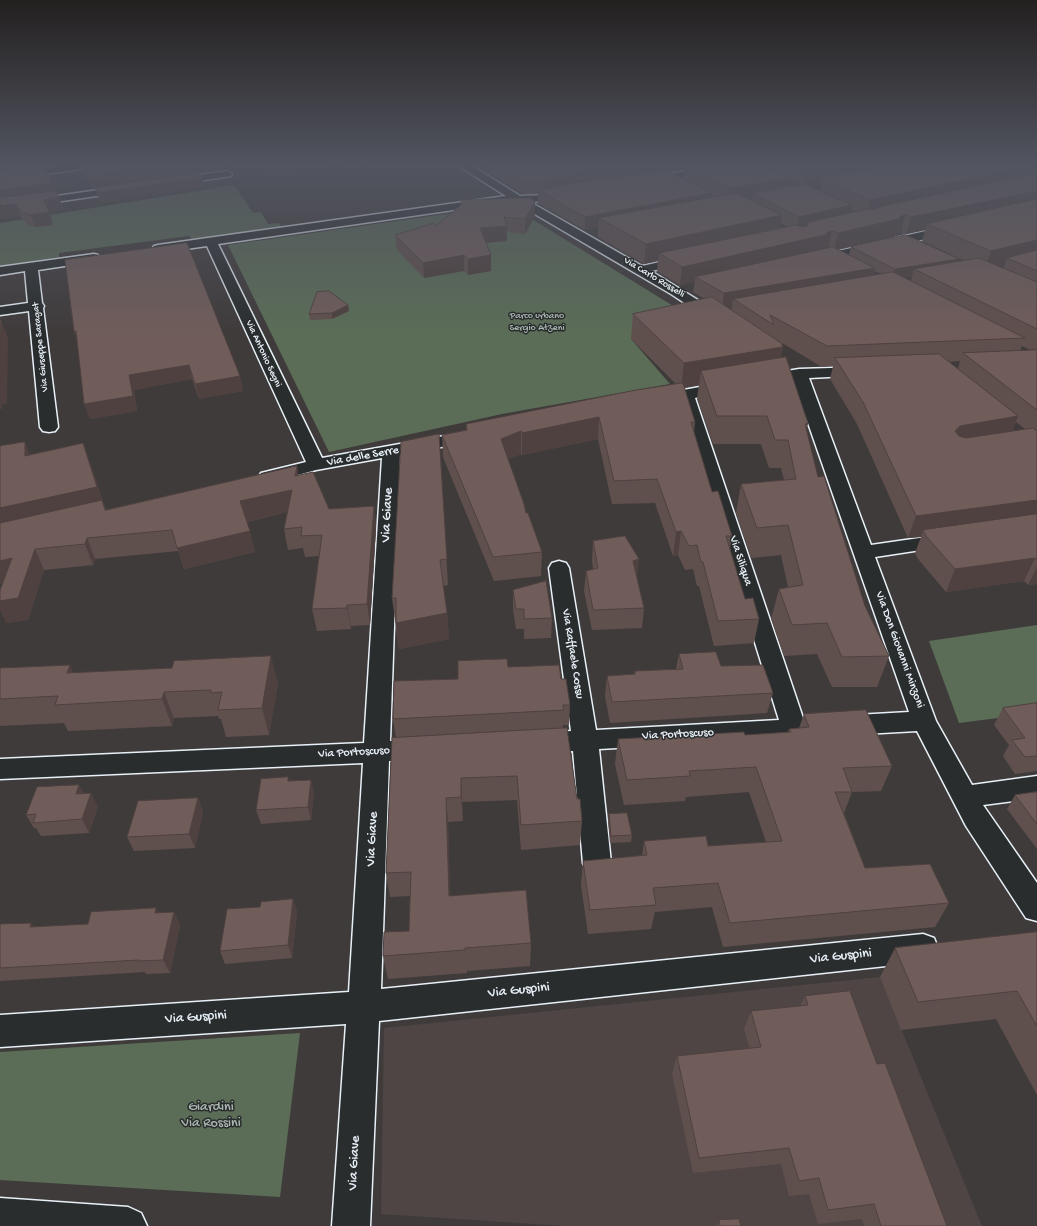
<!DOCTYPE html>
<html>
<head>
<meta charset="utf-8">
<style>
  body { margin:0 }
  canvas { display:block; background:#3f3b3b }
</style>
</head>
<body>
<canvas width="1037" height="1226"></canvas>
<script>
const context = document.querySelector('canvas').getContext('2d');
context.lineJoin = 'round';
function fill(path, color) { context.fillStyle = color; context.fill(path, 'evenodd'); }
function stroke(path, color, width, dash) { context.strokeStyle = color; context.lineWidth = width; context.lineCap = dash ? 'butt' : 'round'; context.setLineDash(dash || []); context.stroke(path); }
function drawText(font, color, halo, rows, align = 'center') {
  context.font = font + ' "Gochi Hand",sans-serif'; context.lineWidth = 3; context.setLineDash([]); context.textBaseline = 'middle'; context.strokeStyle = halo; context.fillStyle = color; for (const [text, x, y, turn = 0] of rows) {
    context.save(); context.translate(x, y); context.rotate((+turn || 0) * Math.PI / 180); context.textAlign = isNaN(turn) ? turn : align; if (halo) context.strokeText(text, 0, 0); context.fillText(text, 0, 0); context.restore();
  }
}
fill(new Path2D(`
  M880,977L982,1226H565L381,1214L384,1028Z`), '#4e4544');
fill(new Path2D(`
  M234,185L253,213L261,212L268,224L279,223L281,227L192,239L189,236L59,253V257L0,266V223Z
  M509,205L701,323L631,339L670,384L502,414L329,452L228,245Z
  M1037,625V713L959,723L929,641Z
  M300,1033L280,1197L0,1180V1052Z`), '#5b6d57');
const minor = new Path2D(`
  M71,164H98L93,167L0,181V175Z
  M456,164H469L520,196L545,195L567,191L571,192L572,194L571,196L545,201L530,202L642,266L686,256L690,257L692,260L690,263L651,271L722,315L724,318L722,321L717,322L712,321L671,294L516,203H502L218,244L322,458L472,431L478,432L481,436L478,440L472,441L400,455L390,741L422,740L431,743L435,750L431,757L422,760L389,761L381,989L923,934L934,938L938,948L934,958L923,962L379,1021L370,1226H332L346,1024L0,1047V1015L349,992L363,763L0,779V759L364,743L382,458L316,470L268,483L261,481L259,477L261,473L306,462L207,246L158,253L154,252L152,249L154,246L158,245L506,196Z
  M727,164H752L747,167L647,184L642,181L647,178Z
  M227,171L232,174L231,176L173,185L168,182L173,179Z
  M127,186L131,187L132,189L131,191L0,210V204Z
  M952,225L956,226L958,229L956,232L816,264L812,263L810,260L812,257L816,256Z
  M94,254L98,255L100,258L98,261L38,270L42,303L44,306L43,308L58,427L55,431L49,432L43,431L40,427L29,311L0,315V307L28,303L25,271L0,275V267Z
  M862,367L868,369L870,372L868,375L809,378L871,545L947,534L954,536L957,540L954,544L947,546L875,557L936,721L972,785L1037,776V798L983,805L1037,883V921L1026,918L966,826L917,731L599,749L611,863L607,872L597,875L587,872L583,863L573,751L540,753L531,750L527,743L531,736L540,733L571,731L549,568L552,563L559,561L566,563L569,568L596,730L779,720L680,401L656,405L650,403L648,400L650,397L656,395L727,382L733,384L735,387L733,390L695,398L803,718L909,712L793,380L763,385L757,383L755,380L757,377L763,375L799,369Z
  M0,1198L128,1207L141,1213L147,1226H0Z`);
stroke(minor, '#e8f1f8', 3);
fill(minor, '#2a2d2e');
fill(new Path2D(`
  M0,164L52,183L55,191L59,197L63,209L49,212L53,225L36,227L28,225L20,216L0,219Z
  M82,164H242L193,173V174L202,177L204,187L101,203L98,197L96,189H94L83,170Z
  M260,164H377L355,168L351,165L271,176Z
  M471,164H669L668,172L683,179L684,167L699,164H1037V584L1028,585L1024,581L946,592L918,559L915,553L921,537L908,538L857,424L830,379L833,366L822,367L782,343L783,347L780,358L808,424L806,430L818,477L865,606L889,656L877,687H832L817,654L784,656L771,619L779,589L788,587L781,555L751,558L736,513L741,484L784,480L781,468H769L761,444H713L697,398L699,385L684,388L695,422L694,433L712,492L732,536L730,549L745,599L759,619L754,643L714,646L699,586H697L693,569L685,570L678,555L673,556L655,503L612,504L598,439L522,455L521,454L508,459L526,513L542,552L541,576L494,581L443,457L442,435L676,384L631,339L633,314L705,299L693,292L695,282L680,285L657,271L658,261L644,264L598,237V227L585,230L538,203V194H524L489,173L488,165L476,167ZM1023,173L1027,175L1022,176ZM789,180L798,185L788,187ZM821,184L820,191L810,186ZM712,195L716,197H711ZM752,198V201L748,199ZM851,209L856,212L850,213ZM781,223L787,227L780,228ZM925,230L922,241L965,261L958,262L959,259L851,247L849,255L838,250L894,237L897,234L901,233L906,234ZM1005,264L1003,268L998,266ZM875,271L882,274L873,276ZM912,276L911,281L903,278ZM732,307L731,310L727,308ZM1022,346L1032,351H1020ZM960,361L958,369L949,362ZM1016,422L1025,429L1012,431Z
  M535,202V216L525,234L507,232V241L486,243L491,255V271L468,275L464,271L424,278L397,250L395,235L436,226Z
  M348,305L349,311L332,319L310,320L309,314Z
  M74,331L240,376L243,391L199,399L192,379L134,390L137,411L90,419L77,338Z
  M439,434L448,585L443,586L447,613L449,639L399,649L392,598Z
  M83,443L106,510L297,466L298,476L329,509L376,527L370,625L351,626V629L317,631L312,609L319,556L305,557L303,548L288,550L284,529L287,512L247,522L255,552L184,569L178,551L95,559L93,565L44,570L28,620L6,623L2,584L30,455Z
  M593,541L644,608L642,628L592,630L584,591L586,571L593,569L592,561Z
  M513,590L552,618L551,638L524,639V629H516L513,610Z
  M679,654L721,666L773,693L767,713L610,723L605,696L607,676L634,674L635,671L676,669Z
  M508,667L561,679L570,705L569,725H563V729L577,799L582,821L580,845L521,850L517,800L462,802L463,821L448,822L450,896L531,943L530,966L467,971V973L388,979L383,956L409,931L410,896L390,897L386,873L396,737L393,719L458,679Z
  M0,668L74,673L278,683L269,735L226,737L221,719H219L218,716L174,718L172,726L68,731L64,723L0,726Z
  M1037,703V771L1015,774L1003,756L1009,745L994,725L1003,708Z
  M804,714L892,766L881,791L852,792L844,813L865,868L949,903L935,927L723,947L712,907L655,912L651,929L588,934L581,885L583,861L642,856L644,841L708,846L766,842L749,792L686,797L685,801L624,805L615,764L618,739L745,735L788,732L789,729L799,728Z
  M311,780L314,793L311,820L261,824L256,810L290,781Z
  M79,785L84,794L98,807L89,833L41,836L36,828H34L26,815Z
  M1037,792V849L1007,809L1015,795Z
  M198,798L203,812L195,848L134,851L127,837Z
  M609,814L632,835L631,842L610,843L608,821Z
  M293,899L297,912L292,958L225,964L220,951L260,907Z
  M174,912L180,925L170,973L146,974L145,972L0,981V924L34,927L88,924L158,913Z
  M1037,932V1095L996,1019L901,1030L880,977L895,948Z
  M805,996L877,1064L947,1226H864L862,1219L818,1224L809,1194L789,1196L781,1164L693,1173L672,1074L677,1056L750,1049L744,1029L751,1011L800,1006Z
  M719,1220L741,1226H717Z`), '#60504d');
fill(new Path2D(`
  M0,164H42L0,173Z
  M170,164H242L193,173V174L94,189L90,176Z
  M269,164H351V165L271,176Z
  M355,164H377L355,168Z
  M476,164H488V165L476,167Z
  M647,164H669L668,173L545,194V180L583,170Z
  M845,164H924L822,178L821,184L804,187L807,171Z
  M1025,167L1020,183L866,216L870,200Z
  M202,177L204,187L101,203L98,193Z
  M790,178L787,191L753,193L752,198L728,202L730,188Z
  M52,183L56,194L0,202V190Z
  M1037,191V206L927,224L925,230L906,234L911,217Z
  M712,193L710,205L599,218L598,227L585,230V217Z
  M59,197L63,209L49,212L53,225L36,227L31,215L44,200Z
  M535,202V216L525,234V219Z
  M16,204L20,216L0,219V206Z
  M852,205L848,220L796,231L799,217Z
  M782,215L779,234L659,253L658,261L644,264L646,244Z
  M905,215L901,233L897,234L894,237L834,250L838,233Z
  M507,226V241L480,243V228Z
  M832,231L828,249L695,277V282L680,285L682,267Z
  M1037,240V256L1007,258L1005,264L985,269L991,251Z
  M464,255V271L424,278L423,263Z
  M491,255V271L468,275V259Z
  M959,259L956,269H914L912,276L892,279L895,269Z
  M875,268L871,283L733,299L732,307L722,309L724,293Z
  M348,305L349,311L332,319V313Z
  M1,320L8,338L7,404L2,405V409H0V365Z
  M783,347L778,372L701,371L699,385L681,388L684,363Z
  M189,365L192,379L134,390L137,411L90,419L84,404L129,375Z
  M240,376L243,391L199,399L195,384Z
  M1018,416L1010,438L948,453L955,431L960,426Z
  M599,417L598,439L522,455V433Z
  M521,431V454L501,462V439Z
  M25,442L33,462L25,456Z
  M83,443L105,507L0,531V508Z
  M297,466L300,487L295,476Z
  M292,490L296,510L245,522L240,501Z
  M1037,500V521L923,530L921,537L908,538L916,516Z
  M374,506L376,527L370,625L367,604Z
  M250,531L255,552L184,569L177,548Z
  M681,531L678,555L673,556L676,532Z
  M87,538L95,559L93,565L85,544Z
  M35,549L44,570L28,620L6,623L0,610V601Z
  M12,558L22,579L0,584V561Z
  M1035,558L1024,581L946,592L955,569Z
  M639,559L637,579L633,561Z
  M1037,567V584L1028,585Z
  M347,605L351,626V629L347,608Z
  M447,613L449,639L399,649L396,623Z
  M271,656L278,683L269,735L262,708Z
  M70,665L82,691L67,673Z
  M164,692L174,718L172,726L162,699Z
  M461,778L462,802L463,821L461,797Z
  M311,780L314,793L311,820L308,807Z
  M79,785L86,799L76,794Z
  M91,793L98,807L89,833L82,819Z
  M198,798L203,812L195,848L189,834Z
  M446,798L448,822L451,919L449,896Z
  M293,899L297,912L292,958L288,945Z
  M156,908L162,921L155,913Z
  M174,912L180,925L170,973L163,960Z
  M31,923L40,936L30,927Z`), '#4e413f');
const building = new Path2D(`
  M43,164L52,183L0,190V170Z
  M83,164H170L90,176Z
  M495,164H647L583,170L578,173L545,180L524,181Z
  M699,164H761L790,178L730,188L684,167Z
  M792,164H845L807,171Z
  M896,164H1018L1025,167L870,200L822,178Z
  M667,171L712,193L585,217L538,190L598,179Z
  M198,173L202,177L98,193L95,188Z
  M1037,173V191L911,217L905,215L901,216L899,219L838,233L832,231L828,232L825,235L682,267L659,253L796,225L803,227L807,226L809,222L867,209H876L879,207Z
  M804,184L852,205L799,217L753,193Z
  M56,191L59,197L44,200L49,212L31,215L23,213L16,204L0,206V198Z
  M736,193L782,215L646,244L599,218Z
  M530,198L535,202L525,219L504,217L507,226L480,228L491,255L468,259L464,255L423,263L395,235L434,223L436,226L461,205L462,200Z
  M1037,199V240L991,251L927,224Z
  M906,235L959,259L895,269L851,247Z
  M187,243L240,376L195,384L189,365L129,375L133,396L84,404L76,331H74L65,260Z
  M833,247L875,268L724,293L695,277Z
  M1037,250V271L1007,258Z
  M979,258L1037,282V329L914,269Z
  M893,272L1025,338L827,346L770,315L774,325L733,299Z
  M329,291L348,305L332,313L309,314L317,292Z
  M712,297L781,343L783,347L684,363L633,314Z
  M0,320H1L0,365Z
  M1037,350V410L963,353Z
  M939,354L1018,416L960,426L955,431L959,436L966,438L1033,428L1037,431V500L916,516L863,402L835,358Z
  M786,357L808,424H805L818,477L824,476L865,606L889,656L842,657L827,623L792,625L779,589L803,585L788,525L757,528L741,484L796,479L788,440H775L767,416H717L701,371Z
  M683,383L695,422H691L712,492L718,491L732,536H726L745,599L753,598L759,619L718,621L703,562H701L697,545L689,546L681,531L676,532L657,479L614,481L599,417L522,433L521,431L501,439L524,504L526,513H528L542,552L493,557L442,435L467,430L466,424L631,391Z
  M439,434L447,559L440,560L447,613L396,623V598H392L401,442Z
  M25,442V456L83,443L97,487L0,508V446Z
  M297,466L295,476L313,472L329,509L374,506L367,604L347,605V608L312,609L322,535L301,536L302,527L284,529L292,490L240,501L250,531L177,548L172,530L87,538L85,544L35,549L18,598L0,601V590L12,558L0,561V523L102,500L105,510Z
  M1037,514V560L1035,558L955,569L926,536L923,530Z
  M625,536L639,559L633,561L644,608L593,610L586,571L598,568L593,541Z
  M546,581L552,618L524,619V609H516L513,590Z
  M716,652L721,666L763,665L773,693L612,702L607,676L635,674V671L683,669L679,654Z
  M271,656L262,708L218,710L222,692L211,693V690L164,692L162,699L55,705L58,696L0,699V668L70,665L67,673L172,668L174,661Z
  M507,659L508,667L559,665L561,679H566L570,705H563L564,710L393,719L394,681L458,679V661Z
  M1037,703V756L1025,757L1012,740L1025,738L1003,708Z
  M866,710L892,766L843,768L852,792H835L865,868L930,864L949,903L730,923L718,883L653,888L656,905L590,910L583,861L647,855L644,841L706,836L708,846L782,841L756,767L689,771L690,776L627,780L618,739L744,732L745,735L791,732L789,729L809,727L804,714Z
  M567,728L577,799H580L582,821L521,825L517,776L461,778V797L446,798L449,896L526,890L531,943L465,948V950L383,956L384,932L409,931L411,872L386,873L392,738Z
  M288,777V781L311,780L308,807L256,810L261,779Z
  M79,785L76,794L91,793L82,819L33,823L36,814L26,815L37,787Z
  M1037,792V824L1015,795Z
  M198,798L189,834L127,837L138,801Z
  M627,813L632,835L611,836L609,814Z
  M293,899L288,945L220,951L227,909L260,907L261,902Z
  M156,908L155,913L174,912L163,960L139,961V960L0,968V924L31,923L30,927L88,924L91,912Z
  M1037,932V1026L1017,991L918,1002L895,948Z
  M850,991L877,1064L885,1063L947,1226H881L874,1204L828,1210L819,1178L799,1181L789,1148L699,1158L677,1056L761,1047L751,1011L808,1005L805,996Z
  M739,1219L741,1226H720L719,1220Z`);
fill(building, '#705d5a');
stroke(building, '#4e413f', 1);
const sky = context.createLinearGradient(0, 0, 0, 336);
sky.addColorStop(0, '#232020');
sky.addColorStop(0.49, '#525560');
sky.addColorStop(1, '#52556000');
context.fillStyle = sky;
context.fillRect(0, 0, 1037, 336);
drawText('10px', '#e8f1f8', '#2a2d2e', [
  ["Via Carlo Rosselli",654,278,31],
  ["Via Giuseppe Saragat",41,347,-96],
  ["Via Antonio Segni",263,354,65]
]);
drawText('10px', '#a9b6b0', '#2a2d2e', [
  ["Parco urbano",537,316],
  ["Sergio Atzeni",537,328]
]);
drawText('12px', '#e8f1f8', '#2a2d2e', [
  ["Via delle Serre",363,457,-10],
  ["Via Siliqua",740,561,72],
  ["Via Don Giovanni Minzoni",899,650,70],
  ["Via Raffaele Cossu",572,654,81],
  ["Via Portoscuso",678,735,-3],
  ["Via Portoscuso",354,753,-3]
]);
drawText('14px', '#e8f1f8', '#2a2d2e', [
  ["Via Giave",388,515,-87],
  ["Via Giave",373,839,-87],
  ["Via Guspini",841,957,-6],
  ["Via Guspini",519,991,-6],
  ["Via Guspini",196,1018,-4],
  ["Via Giave",355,1163,-87]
]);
drawText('14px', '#a9b6b0', '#2a2d2e', [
  ["Giardini",211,1108],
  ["Via Rossini",211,1124]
]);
</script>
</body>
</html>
